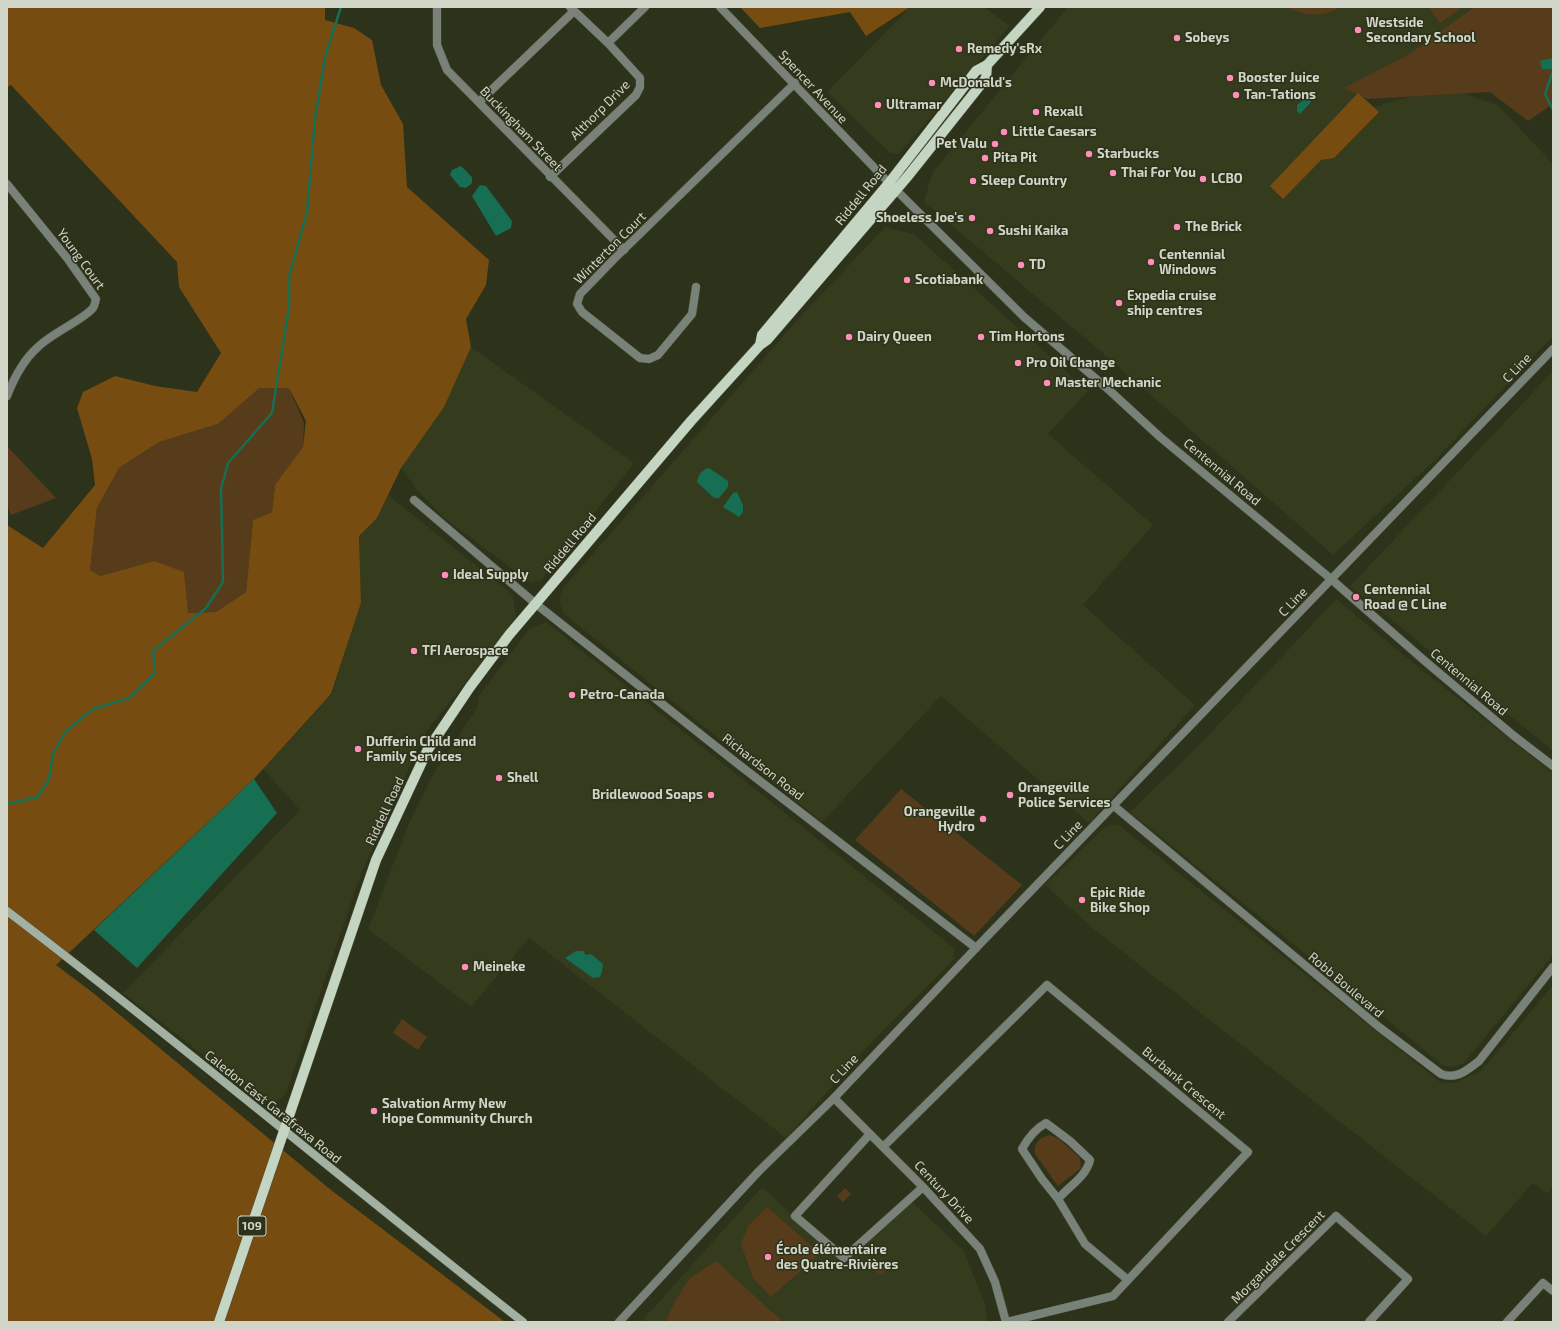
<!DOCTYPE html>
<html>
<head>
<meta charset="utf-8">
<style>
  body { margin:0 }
  #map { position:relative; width:1560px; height:1329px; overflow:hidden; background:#2d321b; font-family:"Exo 2",sans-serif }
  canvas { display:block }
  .frame { position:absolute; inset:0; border:8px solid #d1d5c7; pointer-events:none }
</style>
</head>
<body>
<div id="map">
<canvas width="1560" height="1329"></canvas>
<div class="frame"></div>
</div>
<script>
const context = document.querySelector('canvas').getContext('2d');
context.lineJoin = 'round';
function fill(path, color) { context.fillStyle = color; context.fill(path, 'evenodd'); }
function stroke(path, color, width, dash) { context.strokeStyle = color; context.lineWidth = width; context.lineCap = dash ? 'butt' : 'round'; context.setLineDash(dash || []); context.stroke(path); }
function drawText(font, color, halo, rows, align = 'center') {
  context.font = font + ' "Exo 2",sans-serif'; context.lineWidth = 3; context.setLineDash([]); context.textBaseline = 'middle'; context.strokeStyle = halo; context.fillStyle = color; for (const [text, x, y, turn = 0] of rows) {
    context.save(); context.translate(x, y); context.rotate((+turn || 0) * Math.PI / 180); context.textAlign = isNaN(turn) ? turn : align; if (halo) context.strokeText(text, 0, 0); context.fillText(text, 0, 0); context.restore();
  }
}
fill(new Path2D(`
  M910,7H984L1010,26L899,154L890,153L827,92Z
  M1068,7H1474L1411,53L1345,88L1358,93L1374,107L1408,97L1463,93L1499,106L1553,164V336L1436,459L1333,555L1105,355L924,202L932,173Z
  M885,227L914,234L1088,391L1048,434L1153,525L1083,605L1195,705L1089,823L941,696L822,822L563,613L559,601L562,589L800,317Z
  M471,347L634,463L541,580L531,583L443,517L418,491L401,468Z
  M1553,371V751L1350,586Z
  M388,495L513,595L516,619L425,733L361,874L286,1093L280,1100L269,1102L259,1098L123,993L300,810L263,769L332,694L361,603L359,536L378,516Z
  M1336,599L1422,670L1553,773V955L1464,1063L1454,1067L1444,1066L1130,812L1200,744Z
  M546,622L954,948V959L865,1049L786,1138L529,938L471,1007L368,929L410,821L432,776L478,706V697L528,630Z
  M1112,824L1119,825L1124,829L1440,1082L1454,1083L1481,1071L1553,985V1186L1547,1194L1533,1183L1486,1236L1096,931L1045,885L1104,828Z
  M762,1187L845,1264L912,1202L963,1250L984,1301L988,1322H641Z`), '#353b1d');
fill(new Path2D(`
  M1287,7H1340C1324,18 1303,16 1287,7Z
  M1429,7H1463L1440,23Z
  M1474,7H1553V104L1528,121L1490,92L1367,99L1344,88L1411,53Z
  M260,382L289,388L304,423L303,447L275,486L272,512L253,520L246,592L216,612L188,613L154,561L100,576L90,570L97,508L119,468L159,442L218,424Z
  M7,446L56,498L11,515L7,505Z
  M901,789L1022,885L974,936L855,840Z
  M402,1019L427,1037L418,1050L393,1033Z
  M1050,1135L1059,1139L1080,1158L1081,1168L1058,1186L1035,1154C1033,1143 1040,1137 1050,1135Z
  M845,1188L851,1194L843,1202L837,1196Z
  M767,1207L816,1250V1257L771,1297L753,1278L741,1244L748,1226Z
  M716,1261L783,1322H666L674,1303L690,1278Z
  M878,1263L886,1268L883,1275L876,1272L873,1269L874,1265Z`), '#573c1b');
fill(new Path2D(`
  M7,7H325V20L354,28L372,40L381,85L403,124L407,187L489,260L486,285L466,319L471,347L444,407L401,468L377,518L359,536L361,603L331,694L254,779L56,965L92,992L331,1190L505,1322H7V525L43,548L95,485L92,459L77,408L83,392L115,376L155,386L197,392L221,353L179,287L177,262L11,85L7,87ZM259,388H289L306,421L303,447L275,485L272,512L253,520L246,592L216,612L188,613L184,572L154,561L100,576L90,570L97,508L119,468L159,442L218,424Z
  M740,7H910L866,36L850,12L760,28Z
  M1358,93L1379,112L1334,158L1321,160L1283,199L1270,186Z`), '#764c11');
fill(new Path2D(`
  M1553,58V69H1542L1540,61Z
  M1309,96L1311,102L1300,114L1297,111V105Z
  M461,166L472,177V183L466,188L460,187L450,175L452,170Z
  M480,185L486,186L512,221L511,228L496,236L472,196Z
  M709,468L728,481V487L719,498H714L697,482C699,474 701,470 709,468Z
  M737,492L743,505V512L739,517L723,507L733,493Z
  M254,779L277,813L137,968L94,930Z
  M576,951H583L586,955L591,954L603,964L602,972L600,977L593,978L565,958Z`), '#166e53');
stroke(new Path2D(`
  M1553,71L1545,94L1553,110
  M7,804L38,797L49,779L53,754L65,732L93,709L129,698L155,673L153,651L206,608L223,582L221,489L228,463L272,413L289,307V277L307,212L315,119L325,57L341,7`), '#166e53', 2.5);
const minor = new Path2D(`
  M437,7V45L447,70L624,250
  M720,7L889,183
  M608,43L645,7
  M479,102L574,11
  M550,177L636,95L640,87V78L608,43L570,7
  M7,184L67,258L96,299C95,302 95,305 93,308C83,320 52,333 38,347C23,360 14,378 7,396
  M696,287L692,314L658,355L649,359L640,358L582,312L577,304L580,294L615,258L795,83
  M414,500L536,604L738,764L976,948
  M1114,806L1379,1027L1441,1074C1457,1080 1467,1070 1479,1061L1553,967
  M834,1098L923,1187L980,1249L995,1282L1006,1322
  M870,1134L795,1216L844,1258L923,1187
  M883,1147L1047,985L1248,1152L1113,1296L1007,1322
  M1058,1199C1069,1186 1086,1177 1090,1160L1070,1141L1046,1123C1035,1129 1028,1138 1022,1149L1042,1179L1058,1199L1085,1244L1128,1280
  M1228,1322L1336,1216L1408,1279L1369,1322
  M1507,1322L1543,1283L1553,1291`);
const tertiary = new Path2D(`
  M892,186L1024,317L1109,390L1160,437L1331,579L1426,662L1514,736L1553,766
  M619,1322L759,1171L834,1098L976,948L1553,349`);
const secondary = new Path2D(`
  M7,911C182,1044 350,1186 523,1322`);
const primary = new Path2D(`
  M760,345L762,335L889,183L976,71L987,65L1040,7
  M219,1322L376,860L427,751L470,687L509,635L691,421L760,345L767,340L908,176L986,78L987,65`);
stroke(minor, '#4b4f3a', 9);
stroke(tertiary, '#4b4f3a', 9);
stroke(secondary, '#4b4f3a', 9);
stroke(primary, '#4b4f3a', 11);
stroke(minor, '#798279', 8);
stroke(tertiary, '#798279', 8);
stroke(secondary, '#a3b1a2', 8);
stroke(primary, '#c4d6c2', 10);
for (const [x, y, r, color] of [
  [1358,30,4,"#ff8eb9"],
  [1177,38,4,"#ff8eb9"],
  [959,49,4,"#ff8eb9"],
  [1230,78,4,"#ff8eb9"],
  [932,83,4,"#ff8eb9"],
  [1236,95,4,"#ff8eb9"],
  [878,105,4,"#ff8eb9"],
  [1036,112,4,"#ff8eb9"],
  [1004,132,4,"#ff8eb9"],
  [995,144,4,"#ff8eb9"],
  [1089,154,4,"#ff8eb9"],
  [985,158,4,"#ff8eb9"],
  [1113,173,4,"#ff8eb9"],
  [1203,179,4,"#ff8eb9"],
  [973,181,4,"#ff8eb9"],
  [972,218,4,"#ff8eb9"],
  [1177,227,4,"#ff8eb9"],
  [990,231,4,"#ff8eb9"],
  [1151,262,4,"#ff8eb9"],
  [1021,265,4,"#ff8eb9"],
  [907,280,4,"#ff8eb9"],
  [1119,303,4,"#ff8eb9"],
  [849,337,4,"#ff8eb9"],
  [981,337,4,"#ff8eb9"],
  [1018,363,4,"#ff8eb9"],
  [1047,383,4,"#ff8eb9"],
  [445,575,4,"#ff8eb9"],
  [1356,597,4,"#ff8eb9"],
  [414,651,4,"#ff8eb9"],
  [572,695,4,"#ff8eb9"],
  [358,749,4,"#ff8eb9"],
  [499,778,4,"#ff8eb9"],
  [711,795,4,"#ff8eb9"],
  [1010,795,4,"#ff8eb9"],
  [983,819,4,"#ff8eb9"],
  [1082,900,4,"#ff8eb9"],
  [465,967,4,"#ff8eb9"],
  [374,1111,4,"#ff8eb9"],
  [768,1257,4,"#ff8eb9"]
]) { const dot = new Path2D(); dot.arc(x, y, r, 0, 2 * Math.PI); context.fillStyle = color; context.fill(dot); stroke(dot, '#2d321b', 1.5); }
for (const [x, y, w] of [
  [252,1226,28]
]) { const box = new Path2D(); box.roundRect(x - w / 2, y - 10, w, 20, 3); context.fillStyle = '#2d321b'; context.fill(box); stroke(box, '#d1d5c7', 1); }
drawText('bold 12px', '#d1d5c7', null, [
  ["109",252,1226]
]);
drawText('bold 13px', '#d1d5c7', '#2d321b', [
  ["Westside",1366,23],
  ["Secondary School",1366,38],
  ["Sobeys",1185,38],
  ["Remedy'sRx",967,49],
  ["Booster Juice",1238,78],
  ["McDonald's",940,83],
  ["Tan-Tations",1244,95],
  ["Ultramar",886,105],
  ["Rexall",1044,112],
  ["Little Caesars",1012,132],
  ["Pet Valu",987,144,"right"],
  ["Starbucks",1097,154],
  ["Pita Pit",993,158],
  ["Thai For You",1121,173],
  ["LCBO",1211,179],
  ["Sleep Country",981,181],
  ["Shoeless Joe's",964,218,"right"],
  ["The Brick",1185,227],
  ["Sushi Kaika",998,231],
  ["Centennial",1159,255],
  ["Windows",1159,270],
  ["TD",1029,265],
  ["Scotiabank",915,280],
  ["Expedia cruise",1127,296],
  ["ship centres",1127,311],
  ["Dairy Queen",857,337],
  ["Tim Hortons",989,337],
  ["Pro Oil Change",1026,363],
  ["Master Mechanic",1055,383],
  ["Ideal Supply",453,575],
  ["Centennial",1364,590],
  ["Road @ C Line",1364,605],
  ["TFI Aerospace",422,651],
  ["Petro-Canada",580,695],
  ["Dufferin Child and",366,742],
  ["Family Services",366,757],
  ["Shell",507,778],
  ["Orangeville",1018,788],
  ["Police Services",1018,803],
  ["Bridlewood Soaps",703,795,"right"],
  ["Orangeville",975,812,"right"],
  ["Hydro",975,827,"right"],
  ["Epic Ride",1090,893],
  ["Bike Shop",1090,908],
  ["Meineke",473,967],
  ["Salvation Army New",382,1104],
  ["Hope Community Church",382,1119],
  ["École élémentaire",776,1250],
  ["des Quatre-Rivières",776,1265]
], 'left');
drawText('13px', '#d1d5c7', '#2d321b', [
  ["Spencer Avenue",813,87,47],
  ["Althorp Drive",600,110,-45],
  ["Buckingham Street",521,129,46],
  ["Riddell Road",861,195,-51],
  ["Winterton Court",610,248,-45],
  ["Young Court",81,259,54],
  ["C Line",1517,368,-46],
  ["Centennial Road",1222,472,40],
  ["Riddell Road",570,543,-50],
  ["C Line",1293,602,-46],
  ["Centennial Road",1469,682,40],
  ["Richardson Road",763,767,38],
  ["Riddell Road",385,811,-65],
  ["C Line",1068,835,-46],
  ["Robb Boulevard",1346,985,40],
  ["C Line",844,1069,-47],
  ["Burbank Crescent",1184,1083,40],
  ["Caledon East Garafraxa Road",273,1107,39],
  ["Century Drive",944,1192,47],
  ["Morgandale Crescent",1278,1257,-45]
]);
</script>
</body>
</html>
